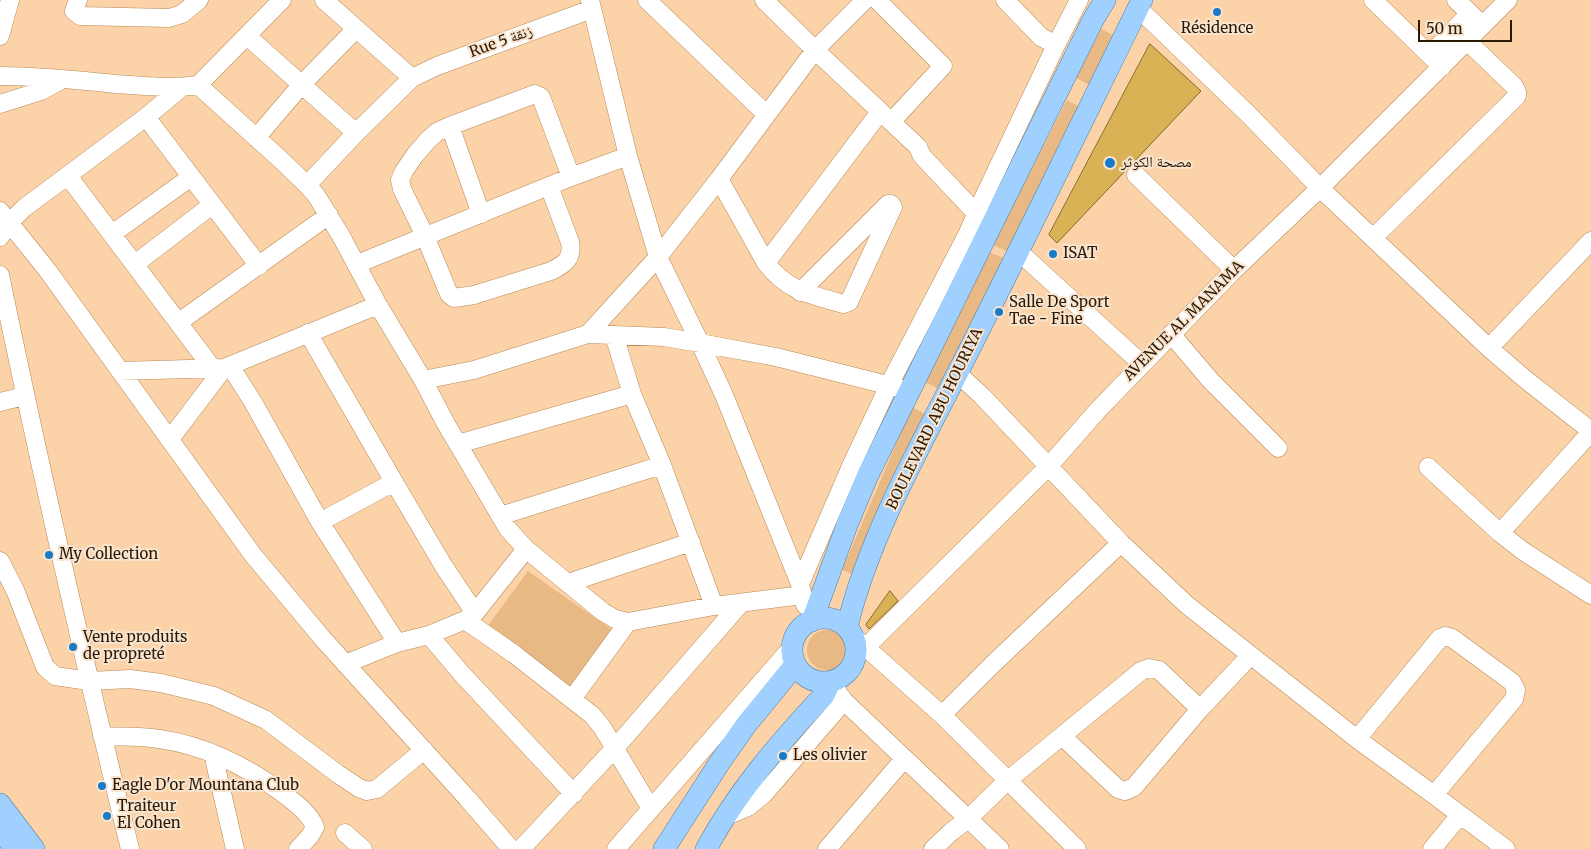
<!DOCTYPE html>
<html>
<head>
<meta charset="utf-8">
<style>
  body { margin:0 }
  #map { position:relative; width:1591px; height:849px; overflow:hidden; background:#fcd3a8; font-family:Merriweather,serif }
  canvas { display:block }
  .scale { position:absolute; left:1418px; top:20px; width:94px; height:22px; box-sizing:border-box; border:2px solid #2b1903; border-top:0; padding-left:6px; font-size:15px; line-height:18px; white-space:nowrap; color:#2b1903; -webkit-text-stroke:4px #f9e4cf; paint-order:stroke }
</style>
</head>
<body>
<div id="map">
<canvas width="1591" height="849"></canvas>
<div class="scale">50 m</div>
</div>
<script>
const context = document.querySelector('canvas').getContext('2d');
context.lineJoin = 'round';
function fill(path, color) { context.fillStyle = color; context.fill(path, 'evenodd'); }
function stroke(path, color, width, dash) { context.strokeStyle = color; context.lineWidth = width; context.lineCap = dash ? 'butt' : 'round'; context.setLineDash(dash || []); context.stroke(path); }
function drawText(font, color, halo, rows, align = 'center') {
  context.font = font + ' Merriweather,"Noto Naskh Arabic",serif'; context.lineWidth = 4; context.setLineDash([]); context.textBaseline = 'middle'; context.strokeStyle = halo; context.fillStyle = color; for (const [text, x, y, turn = 0] of rows) {
    context.save(); context.translate(x, y); context.rotate((+turn || 0) * Math.PI / 180); context.textAlign = isNaN(turn) ? turn : align; if (halo) context.strokeText(text, 0, 0); context.fillText(text, 0, 0); context.restore();
  }
}
fill(new Path2D(`
  M1101,29L1117,37L1092,86L1076,78Z
  M1067,100L1082,108L1009,252L993,245Z
  M989,252L1006,259L940,389L924,382Z
  M912,407L927,415L855,575L842,570Z
  M528,571L615,632L572,693L487,627Z
  M807 650a20 20 0 1 1 40 0a20 20 0 1 1-40 0Z`), '#e8b885');
const building = new Path2D(`
  M1150,44L1201,91L1057,243L1049,235Z
  M890,591L898,601L869,629L866,625Z`);
fill(building, '#d8b254');
stroke(building, '#826925', 1);
const minor = new Path2D(`
  M78,0L74,11L80,16L169,18L182,14L199,0
  M324,0L412,78
  M590,0L628,156L658,257L700,343L724,395L800,584L805,605
  M647,0L766,114
  M764,0L815,50L918,147L922,156L976,213L986,218
  M877,0L943,66L891,122
  M1005,0L1041,37L1056,45
  M1373,0L1442,67
  M1456,0L1477,20
  M1138,8L1249,115L1320,188L1489,348L1525,379L1591,431
  M0,36L10,0
  M247,36L356,133
  M1430,55L1470,13
  M0,76C39,76 78,80 116,84C144,86 171,89 198,85L282,0
  M198,85L281,160L307,185L316,195L341,236L378,305L423,380L446,424L508,529L526,549L603,612L615,619L628,622L714,606L803,595
  M0,104L41,91L61,80
  M146,117L259,266
  M450,126L481,214
  M256,138L302,84L356,29
  M1136,175L1234,270
  M68,176L213,369
  M719,179L766,263C787,291 811,295 844,304L849,302L893,207L891,204
  M307,185L356,133L412,78L437,66L592,9
  M549,186L570,242C573,259 565,264 551,271L474,295L454,298L449,294L425,236L402,189L400,180L404,171L415,155L428,140L437,132L450,126L535,94L541,97L571,177
  M0,211L48,271L253,555L323,639L467,798L511,849
  M112,234L191,177
  M0,237L10,222L24,208L146,117L181,88
  M1373,238L1517,96V92L1514,86L1467,41
  M1018,251L1142,364
  M766,263L880,112
  M135,264L212,205
  M357,264L571,177L628,156
  M0,275C40,467 83,658 130,849
  M800,292L888,204H891
  M179,322L329,215
  M308,333L394,482L443,565L475,613
  M588,334L664,337L700,343L776,357L899,388
  M1171,334L1211,381L1278,448
  M614,335L632,394L662,465L714,606
  M1489,348L1591,241
  M230,366L253,402L320,522L397,643
  M120,371L224,368L378,305
  M957,373L982,396L1121,543L1187,605L1357,739L1434,795L1506,849
  M423,380L474,370L588,334L658,257L719,179L815,50L865,0
  M0,402L24,396
  M170,439L224,368
  M458,444L632,394
  M1428,467L1500,533L1523,551L1591,595
  M500,516L662,465
  M320,522L394,482
  M1500,533L1591,432
  M0,561L15,590L45,667L55,676L89,681L130,679L161,683L214,696L266,720L338,774L359,788L367,791L377,789L424,750
  M568,583L691,542
  M800,584L851,466L889,385L967,235L981,203L1056,45L1079,0
  M465,620L514,654L592,715L602,727L651,809
  M429,635L461,673L574,794
  M854,637L942,715L1077,849
  M866,647L1048,467L1098,410L1234,270L1320,188L1508,0
  M345,664L397,643L429,635L465,620L475,613L526,549
  M834,681L838,693L844,701L1000,849
  M572,699L628,622
  M942,715L994,663L1121,543
  M102,736C121,737 140,736 159,739C203,745 246,766 281,792C294,802 309,812 315,827L310,836L298,849
  M1062,736L1118,789L1125,791L1134,787L1200,709L1250,656
  M1357,739L1440,638L1445,636L1452,638L1512,682L1516,690L1514,699L1434,795
  M213,754L235,849
  M724,817L748,807L764,794L844,701
  M345,833L363,849
  M521,849L615,748L741,603
  M616,849L786,654L792,650
  M827,849L904,759
  M933,849L951,832L968,819L1008,780L1141,671L1149,668L1159,670L1200,709
  M1432,849L1460,815`);
const major = new Path2D(`
  M792 650a32 32 0 1 1 64 0a32 32 0 1 1-64 0Z
  M812,621L847,525L868,475L1093,20L1105,0
  M847,627C868,540 917,452 958,372C1021,248 1081,124 1142,0
  M0,804L34,849
  M0,829L15,849
  M664,849L720,762L746,725L795,665
  M706,849C737,792 779,743 824,695L830,682`);
stroke(minor, '#b88854', 19);
stroke(major, '#4d7da6', 22);
stroke(minor, '#fff', 18);
stroke(major, '#a0d1fe', 21);
for (const [x, y, r, color] of [
  [1217,12,5,"#177bc7"],
  [1110,163,6,"#177bc7"],
  [1053,254,5,"#177bc7"],
  [999,312,5,"#177bc7"],
  [49,555,5,"#177bc7"],
  [73,647,5,"#177bc7"],
  [783,756,5,"#177bc7"],
  [102,786,5,"#177bc7"],
  [107,816,5,"#177bc7"]
]) { const dot = new Path2D(); dot.arc(x, y, r, 0, 2 * Math.PI); context.fillStyle = color; context.fill(dot); stroke(dot, '#f9e4cf', 2); }
drawText('15px', '#2b1903', '#f9e4cf', [
  ["Résidence",1217,29,"center"],
  ["مصحة الكوثر",1121,163],
  ["ISAT",1063,254],
  ["Salle De Sport",1009,303],
  ["Tae - Fine",1009,320],
  ["My Collection",59,555],
  ["Vente produits",83,638],
  ["de propreté",83,655],
  ["Les olivier",793,756],
  ["Eagle D'or Mountana Club",112,786],
  ["Traiteur",117,807],
  ["El Cohen",117,824]
], 'left');
drawText('15px', '#2b1903', '#f9e4cf', [
  ["Rue 5 زنقة",501,42,-20],
  ["AVENUE AL MANAMA",1184,321,-45],
  ["BOULEVARD ABU HOURIYA",935,419,-64]
]);
</script>
</body>
</html>
